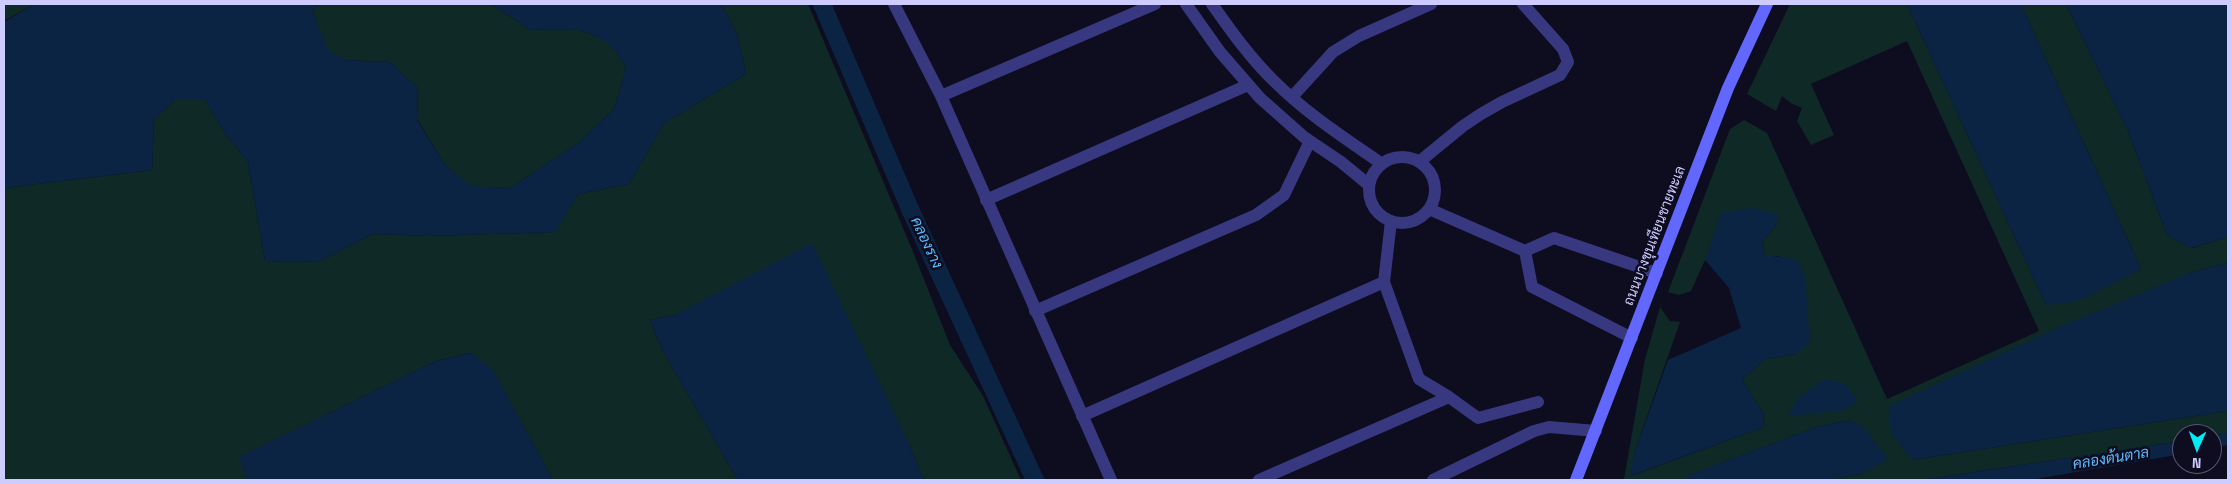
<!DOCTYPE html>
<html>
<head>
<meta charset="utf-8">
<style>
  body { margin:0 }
  #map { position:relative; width:2232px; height:484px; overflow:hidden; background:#0e0c1f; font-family:"Space Grotesk",sans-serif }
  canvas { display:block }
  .frame { position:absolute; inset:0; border:5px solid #cecbff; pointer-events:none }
  .north { position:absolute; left:2172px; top:424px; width:50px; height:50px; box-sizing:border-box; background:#0e0c1f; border:1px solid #5b5879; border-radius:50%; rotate:182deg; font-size:14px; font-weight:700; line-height:20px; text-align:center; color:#cecbff }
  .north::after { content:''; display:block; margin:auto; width:18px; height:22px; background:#00ebf6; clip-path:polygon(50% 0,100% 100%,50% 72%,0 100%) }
</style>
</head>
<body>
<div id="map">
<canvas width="2232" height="484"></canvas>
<div class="frame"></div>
<div class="north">N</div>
</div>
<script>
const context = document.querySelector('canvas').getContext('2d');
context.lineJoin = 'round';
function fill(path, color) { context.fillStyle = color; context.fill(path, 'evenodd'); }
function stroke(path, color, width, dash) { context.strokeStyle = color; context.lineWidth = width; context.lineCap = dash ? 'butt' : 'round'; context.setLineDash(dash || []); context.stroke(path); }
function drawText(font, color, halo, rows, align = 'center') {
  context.font = font + ' "Space Grotesk",Sarabun,sans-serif'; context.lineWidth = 5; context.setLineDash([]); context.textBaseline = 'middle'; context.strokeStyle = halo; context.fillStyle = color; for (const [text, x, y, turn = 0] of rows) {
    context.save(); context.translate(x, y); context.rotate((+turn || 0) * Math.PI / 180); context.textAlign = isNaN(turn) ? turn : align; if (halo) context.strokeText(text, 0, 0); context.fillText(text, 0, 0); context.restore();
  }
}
fill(new Path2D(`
  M4,4H34L4,21Z
  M320,4H491L529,29L579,30L604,39L616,52L626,67L615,108L580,142L510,188L471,187L446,166L417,119L418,88L390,62L345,60L327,50L312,11Z
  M721,4H808L914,254L950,345L983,396L1021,480H924L910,446L675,315L650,320L662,350L738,480H553L493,371L470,353L436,361L240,457L247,480H4V188L152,170L154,119L175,100H205L226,135L248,162L265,261L318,262L373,234L429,236L554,232L578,194L629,184L664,123L746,74L737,34Z
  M1790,4H1907L2046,305L2141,269L2021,4H2066L2128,131L2167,235L2192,248L2228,237V263L2192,272L1912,460L2228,411V433L2212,436V434H2182V441L1921,480H1828L1861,474L1851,420L1816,427L1688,476L1687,480L1624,479L1645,359L1660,307L1670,321L1680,322L1635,451L1631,476L1764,427L1763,413L1742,380L1765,359L1796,354L1779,256H1765L1762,242L1777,224L1705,260L1691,291L1679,295L1668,292L1730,129L1744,120L1767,133L1887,399L2039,331L1907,41L1811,84L1834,135L1811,145L1797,121L1802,108L1791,103L1782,96L1776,111L1747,94Z`), '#0f2927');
fill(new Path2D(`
  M34,4H320L312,11L328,50L345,60L390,62L418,88L417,120L446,166L471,186L510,188L580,142L615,108L626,67L616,52L603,39L579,30L529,29L491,4H721L737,34L746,74L664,123L629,184L578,194L555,232L429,236L373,234L318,262L265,261L248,162L226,135L205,100H175L154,119L152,170L4,188V22Z
  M1907,4H2021L2141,269L2078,301L2046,305Z
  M2066,4H2228V237L2191,248L2167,235L2128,131Z
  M1754,208L1779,215L1777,224L1762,242L1765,255L1797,259L1805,277L1810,342L1796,354L1765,359L1742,380L1763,413L1764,427L1630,476L1635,451L1668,360L1741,328L1729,288L1705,260L1722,212Z
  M812,243L910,446L924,480H738L662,350L650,320L675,315Z
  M2228,263V411L1912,460L1891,433L1889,406L2060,327L2192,272Z
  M471,353L493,370L553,480H247L239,457L436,361Z
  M1825,379L1845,384L1858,400L1846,410L1788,416L1799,397Z
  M1851,420L1865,429L1888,459L1861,474L1828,480H1687V476L1816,427Z
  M2228,433V445L2212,448V436Z
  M2182,441V454L2030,480H1921Z`), '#0b2444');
stroke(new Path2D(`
  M822,4L910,209L1035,480`), '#0b2444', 18);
stroke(new Path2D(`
  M894,4L941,96L1155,4
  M1186,4L1220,52L1260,98L1304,137L1341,162L1369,185
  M1212,4C1231,31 1251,59 1275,82C1307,114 1345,138 1382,164
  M941,96L1111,480
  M1292,97L1333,52L1359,36L1431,4
  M1369 190a33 33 0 1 1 66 0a33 33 0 1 1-66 0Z
  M1419,162L1463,126L1481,114L1502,102L1560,75L1568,62L1563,49L1523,4
  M986,200L1248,85
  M1429,209L1525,251L1554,238L1657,273
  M1391,221L1384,282L1419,379L1449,397L1478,418L1538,402
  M1525,251L1532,287L1632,338
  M1035,311L1256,215L1284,195L1310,141
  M1082,416L1384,282
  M1259,480L1449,397
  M1433,480L1534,431L1549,427L1596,431`), '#37387f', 12);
stroke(new Path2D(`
  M1576,480L1728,88L1767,4`), '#6267ff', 12);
drawText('14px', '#cecbff', '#0e0c1f', [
  ["ถนนบางขุนเทียนชายทะเล",1655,236,-69]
]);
drawText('italic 15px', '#59bcff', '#0e0c1f', [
  ["คลองราง",926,243,65],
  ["คลองต้นตาล",2111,459,-9]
]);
</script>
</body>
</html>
